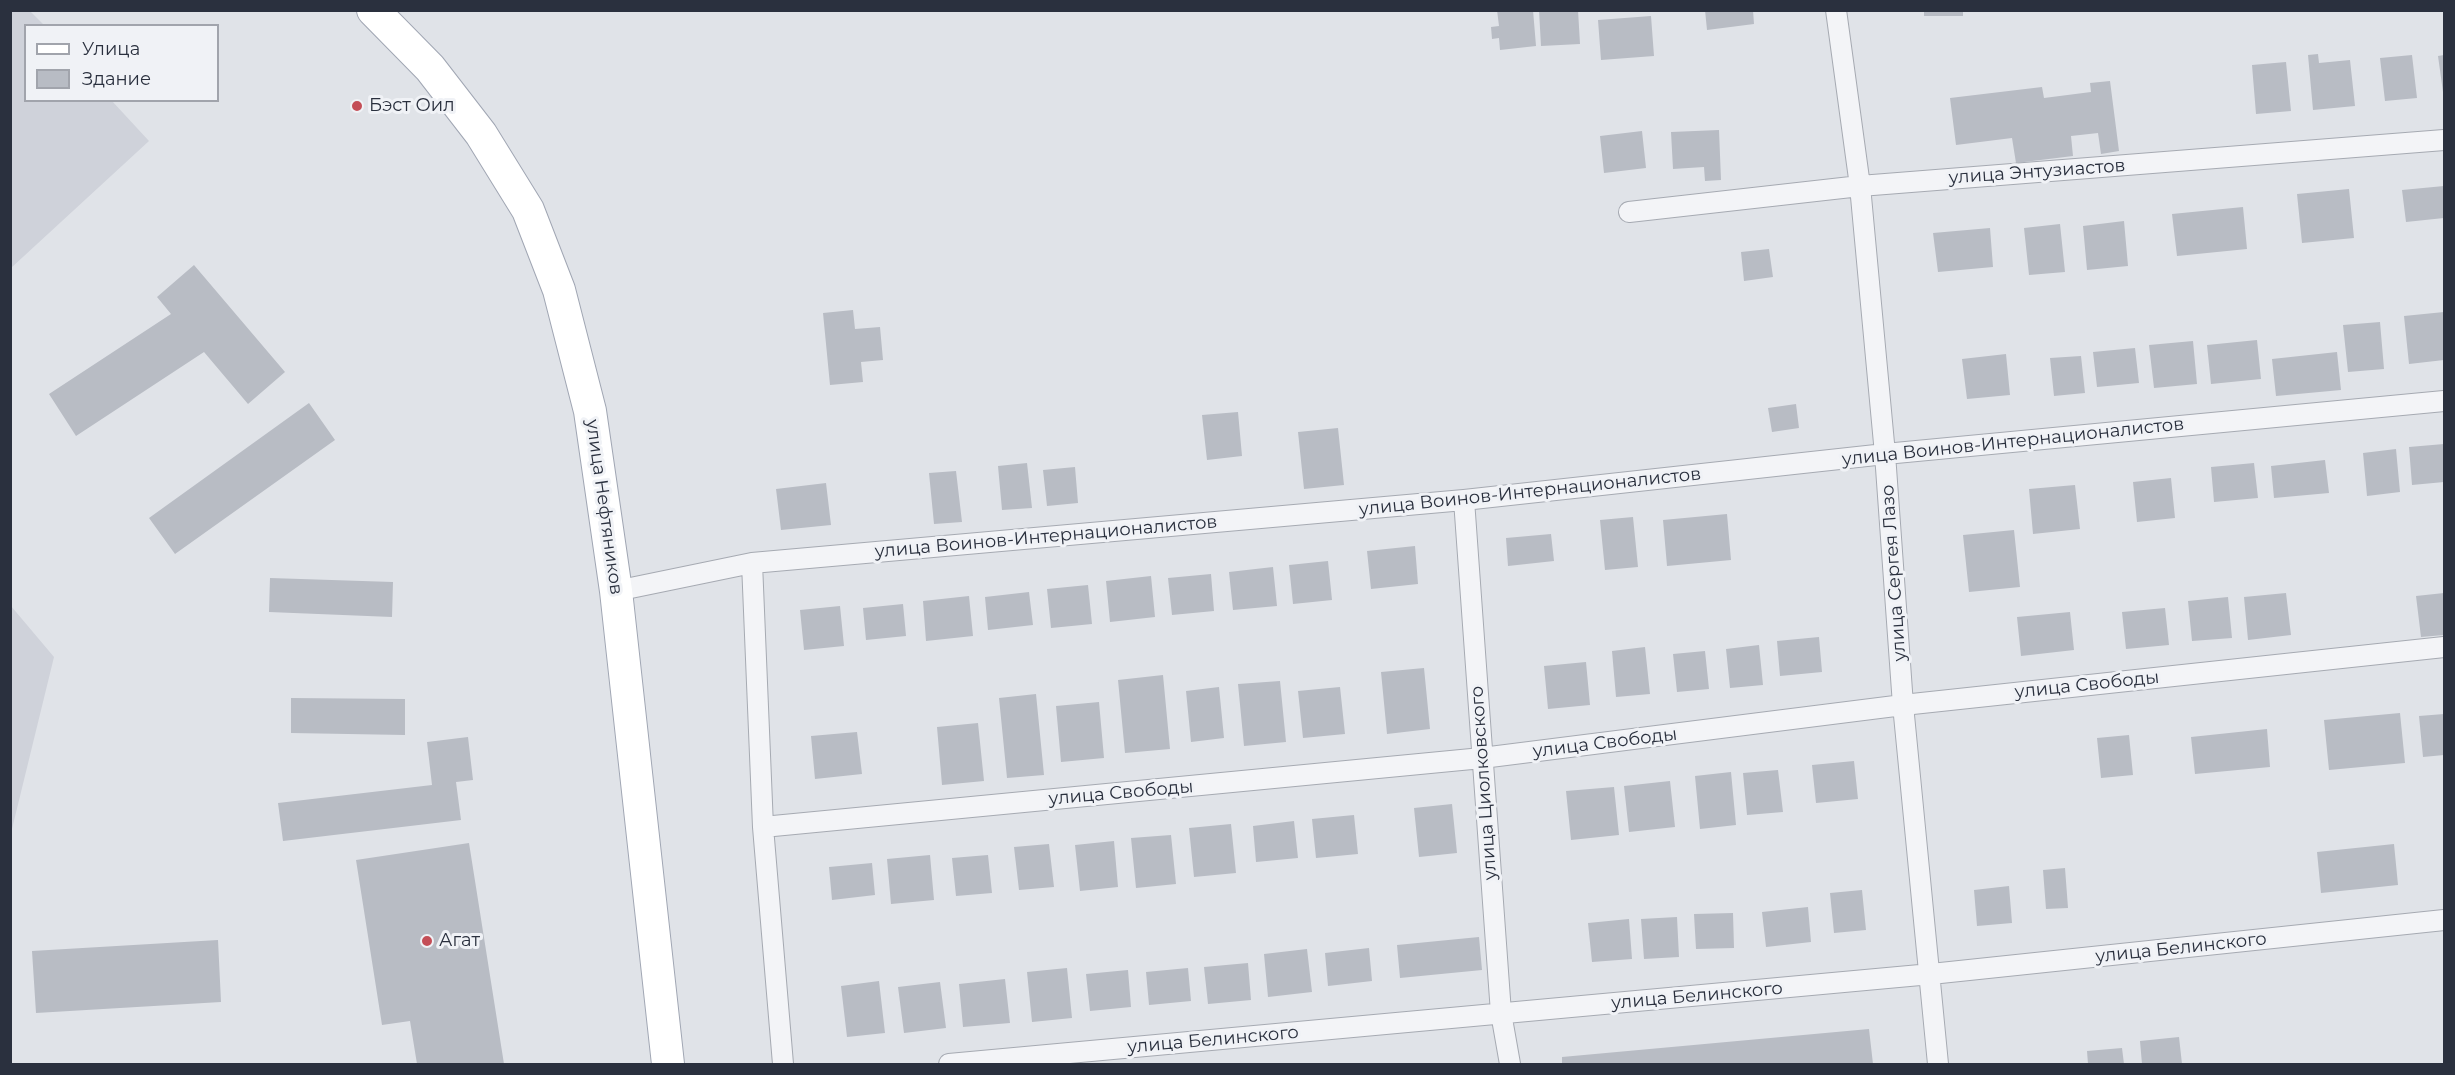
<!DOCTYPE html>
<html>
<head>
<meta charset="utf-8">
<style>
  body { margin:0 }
  #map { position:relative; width:2455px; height:1075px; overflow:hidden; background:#e0e3e8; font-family:Montserrat,sans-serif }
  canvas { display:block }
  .frame { position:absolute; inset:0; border:12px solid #2a303e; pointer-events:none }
  .legend { position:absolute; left:24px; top:24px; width:195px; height:78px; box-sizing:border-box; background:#f0f2f6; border:2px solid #a1a4ac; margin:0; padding:8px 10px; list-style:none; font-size:18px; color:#2a303e }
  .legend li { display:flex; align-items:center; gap:12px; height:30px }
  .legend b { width:30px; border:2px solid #a1a4ac }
</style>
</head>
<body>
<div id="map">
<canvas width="2455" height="1075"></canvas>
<div class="frame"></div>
<ul class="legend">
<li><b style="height:8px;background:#fff"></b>Улица</li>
<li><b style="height:16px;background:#b8bcc4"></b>Здание</li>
</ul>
</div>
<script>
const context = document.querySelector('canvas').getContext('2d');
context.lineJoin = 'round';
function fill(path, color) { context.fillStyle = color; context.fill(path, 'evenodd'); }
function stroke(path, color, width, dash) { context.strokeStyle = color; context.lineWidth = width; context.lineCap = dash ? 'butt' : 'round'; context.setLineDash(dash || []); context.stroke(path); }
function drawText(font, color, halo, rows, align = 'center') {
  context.font = font + ' Montserrat,sans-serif'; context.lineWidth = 6; context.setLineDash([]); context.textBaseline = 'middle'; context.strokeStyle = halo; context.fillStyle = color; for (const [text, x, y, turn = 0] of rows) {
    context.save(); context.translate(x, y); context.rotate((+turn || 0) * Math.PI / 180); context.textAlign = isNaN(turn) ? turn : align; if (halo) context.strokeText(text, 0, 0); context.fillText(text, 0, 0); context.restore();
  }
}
fill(new Path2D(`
  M11,10L30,11L44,25L26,26V100L112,101L149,141L11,268Z
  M11,606L54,657L11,833Z`), '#cfd2da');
fill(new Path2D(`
  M1497,10H1533L1536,46L1500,50L1499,38L1492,39L1491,27L1499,26Z
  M1539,10H1578L1580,44L1541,46Z
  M1705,10H1753L1754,24L1707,30Z
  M1924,10H1963V16H1924Z
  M1651,16L1654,56L1601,60L1598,20Z
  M2318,54L2319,63L2350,60L2355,106L2313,110L2308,55Z
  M2412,55L2417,98L2385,101L2380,58Z
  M2444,55V91L2443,92L2438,56Z
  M2286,62L2291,111L2256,114L2252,65Z
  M2110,81L2119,151L2101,154L2098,133L2071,136L2073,156L2016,163L2012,138L1956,145L1950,98L2042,87L2044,98L2091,92L2090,83Z
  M1719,130L1721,180L1705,181L1704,167L1673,169L1671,132Z
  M1642,131L1646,168L1604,173L1600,136Z
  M2444,186V218L2406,222L2402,190Z
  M2349,189L2354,238L2302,243L2297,194Z
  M2243,207L2247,249L2177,256L2172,214Z
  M2124,221L2128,266L2087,270L2083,226Z
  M2060,224L2065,272L2029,275L2024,228Z
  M1990,228L1993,267L1938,272L1933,233Z
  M1769,249L1773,277L1744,281L1741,252Z
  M194,265L285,372L248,404L204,352L76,436L49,394L171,314L157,297Z
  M853,310L855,329L880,327L883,360L861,362L863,382L830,385L823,313Z
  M2444,312V360L2409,364L2404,316Z
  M2380,322L2384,369L2348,372L2343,325Z
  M2257,340L2261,379L2211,384L2207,345Z
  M2193,341L2197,384L2154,388L2149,345Z
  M2135,348L2139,383L2097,387L2093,352Z
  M2337,352L2341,390L2276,396L2272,359Z
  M2006,354L2010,395L1967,399L1962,359Z
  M2081,356L2085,393L2054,396L2050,358Z
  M309,403L335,440L175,554L149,518Z
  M1796,404L1799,428L1772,432L1768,408Z
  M1238,412L1242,456L1207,460L1202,415Z
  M1338,428L1344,485L1304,489L1298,432Z
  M2444,444V482L2412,485L2409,447Z
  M2396,449L2400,492L2367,496L2363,453Z
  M2325,460L2329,493L2274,498L2271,466Z
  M1027,463L1032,508L1002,510L998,466Z
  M2254,463L2258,498L2214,502L2211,467Z
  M1075,467L1078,503L1047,506L1043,470Z
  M956,471L962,522L934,524L929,473Z
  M2171,478L2175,518L2137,522L2133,482Z
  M826,483L831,525L781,530L776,489Z
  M2075,485L2080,529L2033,534L2029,489Z
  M1727,514L1731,560L1667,566L1663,520Z
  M1633,517L1638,567L1605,570L1600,520Z
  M2014,530L2020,587L1969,592L1963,535Z
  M1551,534L1554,561L1508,566L1506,538Z
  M1415,546L1418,584L1371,589L1367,551Z
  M1328,561L1332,600L1293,604L1289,565Z
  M1273,567L1277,606L1233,610L1229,572Z
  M1211,574L1214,611L1172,615L1168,578Z
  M1151,576L1155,617L1110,622L1106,581Z
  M270,578L393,582L392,617L269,612Z
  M1088,585L1092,624L1051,628L1047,589Z
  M1029,592L1033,625L988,630L985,597Z
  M2286,593L2291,635L2248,640L2244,597Z
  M2444,593V635L2421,637L2416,596Z
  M969,596L973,636L926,641L923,601Z
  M2228,597L2232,638L2192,641L2188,601Z
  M903,604L906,636L866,640L863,608Z
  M840,606L844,646L804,650L800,610Z
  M2165,608L2169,645L2126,649L2122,612Z
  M2070,612L2074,650L2021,656L2017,617Z
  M1819,637L1822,672L1780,676L1777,641Z
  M1759,645L1763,685L1730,688L1726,649Z
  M1645,647L1650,694L1616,697L1612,651Z
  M1705,651L1709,689L1677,692L1673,654Z
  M1586,662L1590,705L1548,709L1544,666Z
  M1424,668L1430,729L1387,734L1381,672Z
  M1163,675L1170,749L1125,753L1118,680Z
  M1280,681L1286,742L1244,746L1238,684Z
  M1219,687L1224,738L1191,742L1186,691Z
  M1340,687L1345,734L1303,738L1298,691Z
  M1036,694L1044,775L1007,778L999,698Z
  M291,698L405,699V735L291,733Z
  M1099,702L1104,758L1061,762L1056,706Z
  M2400,713L2405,763L2329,770L2324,720Z
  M2444,714V755L2423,757L2419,716Z
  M978,723L984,781L942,785L937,727Z
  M2267,729L2270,767L2195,774L2191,737Z
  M857,732L862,774L815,779L811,736Z
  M2129,735L2133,775L2101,778L2097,738Z
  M468,737L473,780L456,782L461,820L283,841L278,803L432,785L427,742Z
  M1854,761L1858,799L1816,803L1812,765Z
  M1778,770L1783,812L1747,815L1743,773Z
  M1731,772L1736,825L1700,829L1695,776Z
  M1670,781L1675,827L1629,832L1624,786Z
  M1614,787L1619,835L1571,840L1566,791Z
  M1452,804L1457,853L1419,857L1414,808Z
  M1354,815L1358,854L1316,858L1312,819Z
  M1294,821L1298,858L1256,862L1253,826Z
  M1231,824L1236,873L1194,877L1189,828Z
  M1171,835L1176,884L1136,888L1131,838Z
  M1114,841L1118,887L1080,891L1075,845Z
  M469,843L504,1064H417L410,1021L382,1025L356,860Z
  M1049,844L1054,887L1019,890L1014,847Z
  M2394,844L2398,885L2321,893L2317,852Z
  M930,855L934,900L891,904L887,859Z
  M988,855L992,893L956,896L952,858Z
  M872,863L875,895L832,900L829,867Z
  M2065,868L2068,908L2046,909L2043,870Z
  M2009,886L2012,923L1977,926L1974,890Z
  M1862,890L1866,930L1834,933L1830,893Z
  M1808,907L1811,942L1766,947L1762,912Z
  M1733,913L1734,948L1696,949L1694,914Z
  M1677,917L1679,957L1644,959L1641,919Z
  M1629,919L1632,959L1592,962L1588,923Z
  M1479,937L1482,970L1400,978L1397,945Z
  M218,940L221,1002L36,1013L32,951Z
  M1369,948L1372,981L1328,986L1325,953Z
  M1307,949L1312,992L1268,997L1264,954Z
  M1248,963L1251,1000L1208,1004L1204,967Z
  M1067,968L1072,1018L1032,1022L1027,972Z
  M1188,968L1191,1001L1149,1005L1146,972Z
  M1128,970L1131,1007L1090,1011L1086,974Z
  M1005,979L1010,1023L963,1027L959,984Z
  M879,981L885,1033L847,1037L841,986Z
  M940,982L946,1028L904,1033L898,987Z
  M1869,1029L1873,1064H1562V1057Z
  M2179,1037L2182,1064H2142L2140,1041Z
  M2122,1048L2124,1064H2088L2087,1051Z`), '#b8bcc4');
const street = new Path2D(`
  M1836,10L1860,186L1885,454L1903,705L1938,1064
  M1629,212L1860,186L2444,140
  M1464,500L1501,1013L1510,1064
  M752,563L763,827L783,1064
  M616,591L752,563L1464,500L1885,454L2444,401
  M763,827L1482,758L1903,705L2444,647
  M949,1064L1931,974L2444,920`);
const primary = new Path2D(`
  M373,10L430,68L481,134L528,210L559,290L590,411L616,591L668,1064`);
stroke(street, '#a6aab2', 22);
stroke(primary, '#a0a6b3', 34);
stroke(street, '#f3f4f7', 20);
stroke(primary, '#fff', 32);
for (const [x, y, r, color] of [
  [357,106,6,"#c44e57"],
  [427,941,6,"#c44e57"]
]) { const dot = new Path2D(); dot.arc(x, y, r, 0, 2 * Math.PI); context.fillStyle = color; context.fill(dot); stroke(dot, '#f0f2f6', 2); }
drawText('18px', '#2a303e', '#f0f2f6', [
  ["Бэст Оил",369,106],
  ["Агат",439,941]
], 'left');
drawText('18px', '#2a303e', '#f0f2f6', [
  ["улица Энтузиастов",2037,172,-4],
  ["улица Воинов-Интернационалистов",2013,442,-6],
  ["улица Воинов-Интернационалистов",1530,492,-6],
  ["улица Нефтяников",604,507,82],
  ["улица Воинов-Интернационалистов",1046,537,-5],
  ["улица Сергея Лазо",1894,573,-94],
  ["улица Свободы",2087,685,-6],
  ["улица Свободы",1605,743,-7],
  ["улица Циолковского",1484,783,-94],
  ["улица Свободы",1121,793,-5],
  ["улица Белинского",2181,948,-6],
  ["улица Белинского",1697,996,-5],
  ["улица Белинского",1213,1040,-5]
]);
</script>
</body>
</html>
